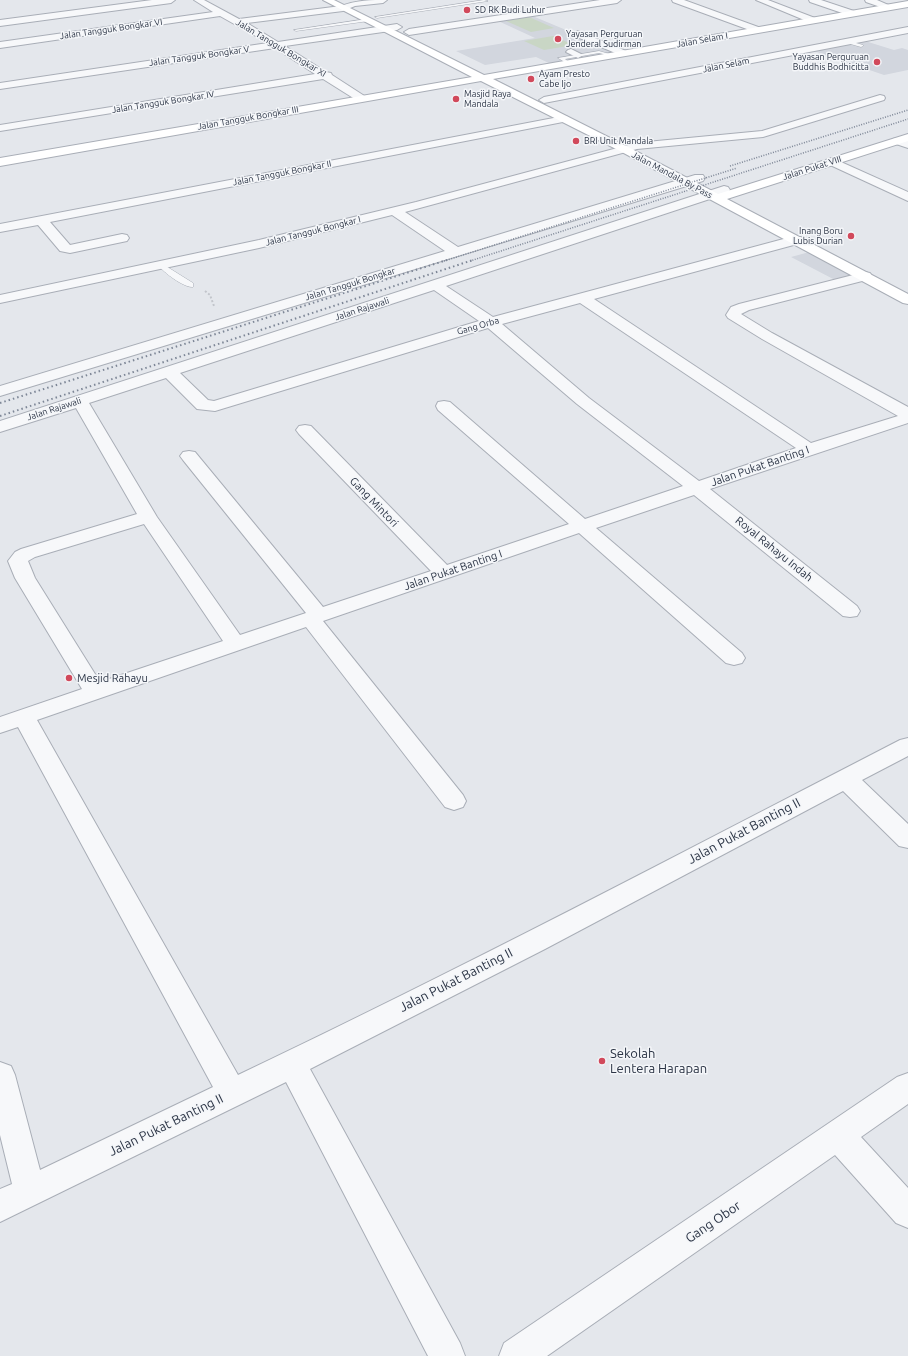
<!DOCTYPE html>
<html>
<head>
<meta charset="utf-8">
<style>
  body { margin:0 }
  canvas { display:block; background:#e4e7ec }
</style>
</head>
<body>
<canvas width="908" height="1356"></canvas>
<script>
const context = document.querySelector('canvas').getContext('2d');
context.lineJoin = 'round';
function fill(path, color) { context.fillStyle = color; context.fill(path, 'evenodd'); }
function stroke(path, color, width, dash) { context.strokeStyle = color; context.lineWidth = width; context.lineCap = dash ? 'butt' : 'round'; context.setLineDash(dash || []); context.stroke(path); }
function drawText(font, color, halo, rows, align = 'center') {
  context.font = font + ' Ubuntu,sans-serif'; context.lineWidth = 3; context.setLineDash([]); context.textBaseline = 'middle'; context.strokeStyle = halo; context.fillStyle = color; for (const [text, x, y, turn = 0] of rows) {
    context.save(); context.translate(x, y); context.rotate((+turn || 0) * Math.PI / 180); context.textAlign = isNaN(turn) ? turn : align; if (halo) context.strokeText(text, 0, 0); context.fillText(text, 0, 0); context.restore();
  }
}
fill(new Path2D(`
  M530,15L619,52L551,64L536,57L485,65L456,51L535,38L496,20Z
  M865,41L894,50L902,48L908,50V70L884,75L814,51Z
  M813,251L861,275L837,281L791,257Z`), '#d2d6de');
fill(new Path2D(`
  M529,17L554,28L531,32L506,21Z
  M553,36L574,45L544,50L524,41Z`), '#c9d6c5');
const lane = new Path2D(`
  M484,0L488,1L377,18L375,17Z
  M367,19L369,21L296,31L294,30Z
  M849,41L863,45V46L861,47L847,43Z
  M599,51L613,55L611,56L599,53L565,59L570,63L568,64L558,58Z
  M161,263L193,283V287C184,288 163,272 158,265Z`);
const street = new Path2D(`
  M152,0H175L171,3L0,26V20Z
  M194,0H204L239,19L341,6C357,0 371,0 387,0L383,3L355,6L343,11L247,23L278,42L397,24L402,27L397,30L285,46L326,72L331,73L332,75L366,97L367,99L366,101H358L323,79L0,131V125L315,74L275,48L0,89V83L268,43L220,16L0,48V42L213,12Z
  M600,0H621L617,3L409,35L404,32L409,29Z
  M672,0H684L761,28L763,30L761,32H755L673,2Z
  M756,0H768L815,18L816,20L812,23L809,22Z
  M809,0H821L854,11L855,13L851,16L848,15L810,2Z
  M865,0H877L893,7L889,10L866,2Z
  M908,27V33L544,103L539,100L544,97Z
  M578,31L626,51L628,53L626,55H620L575,36L573,34L575,32Z
  M571,49L583,55L578,58L566,52L568,50Z
  M880,95L884,96L885,98L884,100L763,137L637,149L405,212L458,247L695,175H703L705,178L703,181L0,396V386L445,251L392,215L259,248L0,303V295L259,240L416,202L636,143L762,131Z
  M564,116L568,117L569,119L568,121L50,222L70,245L122,234L127,235L129,238L127,241L70,253L60,251L38,225L0,232V224Z
  M897,138L908,141V148L893,143L891,141L893,139Z
  M832,158L908,192V201L828,164L826,162L828,160Z
  M724,186L728,187L730,190L728,193L446,286L493,317L791,237H801L803,240L801,243L594,299L811,443L898,416L762,339L728,318L726,315L731,307L739,304L865,272L870,273L872,276L870,279L749,310L741,314L772,333L908,407V423L710,489L857,606L860,611L857,616L850,617L843,616L694,495L596,528L742,653L745,658L742,663L734,665L726,663L579,533L323,621L463,795L466,801L463,807L454,810L445,807L306,627L37,720L238,1075C461,969 681,853 900,740L908,738V756L862,780L908,824V848L899,846L843,791L545,949L310,1069L460,1343L465,1356H428L286,1082L0,1222V1189L12,1184L0,1135V1062L11,1066L15,1075L40,1170L213,1087L18,727L0,733V717L82,689L15,578L8,561L15,552L21,549L137,514L76,408L0,432V421ZM434,290L479,321L214,401L208,400L180,373ZM580,303L796,448L699,481L589,398L502,324ZM488,328L577,404L683,486L585,519L450,402L444,401L438,402L436,406L438,410L569,524L447,565L311,426L305,425L299,426L296,430L299,434L431,571L323,607L195,452L189,451L183,452L180,456L183,460L306,613L240,635L157,517L89,403L166,378L197,409L215,411ZM144,524L223,641L100,682L35,578L28,561L35,557Z
  M908,1073V1104L861,1137L908,1188V1228L896,1223L835,1155L547,1356H499L504,1343L897,1077Z`);
const secondary = new Path2D(`
  M323,0H334L484,75L908,1V7L493,79L628,147L718,194L908,134V141L727,199L908,294V304L903,303L620,151L481,81L0,166V158L472,77Z`);
stroke(lane, '#a9aeb7', 1);
stroke(street, '#a9aeb7', 2);
stroke(secondary, '#a9aeb7', 2);
stroke(new Path2D(`
  M205,291L210,295L214,306`), '#c2c5cb', 2, [2, 2]);
fill(lane, '#f7f8fa');
fill(street, '#f7f8fa');
fill(secondary, '#fff');
stroke(new Path2D(`
  M730,166L908,110
  M444,261L737,168
  M470,261L908,119`), '#7d8696', 1.5, [1, 1.5]);
stroke(new Path2D(`
  M0,403L447,260
  M0,416L473,260`), '#7d8696', 2, [1.5, 3]);
for (const [x, y, r, color] of [
  [467,10,4,"#d1495b"],
  [558,39,4,"#d1495b"],
  [877,62,4,"#d1495b"],
  [531,79,4,"#d1495b"],
  [456,99,4,"#d1495b"],
  [576,141,4,"#d1495b"],
  [851,236,4,"#d1495b"],
  [69,678,4,"#d1495b"],
  [602,1061,4,"#d1495b"]
]) { const dot = new Path2D(); dot.arc(x, y, r, 0, 2 * Math.PI); context.fillStyle = color; context.fill(dot); stroke(dot, '#f4f6f9', 1.5); }
drawText('9px', '#2b3445', '#f4f6f9', [
  ["SD RK Budi Luhur",475,10],
  ["Yayasan Perguruan",566,34],
  ["Jenderal Sudirman",566,44],
  ["Yayasan Perguruan",869,57,"right"],
  ["Buddhis Bodhicitta",869,67,"right"],
  ["Ayam Presto",539,74],
  ["Cabe Ijo",539,84],
  ["Masjid Raya",464,94],
  ["Mandala",464,104],
  ["BRI Unit Mandala",584,141],
  ["Inang Boru",843,231,"right"],
  ["Lubis Durian",843,241,"right"]
], 'left');
drawText('9px', '#2b3445', '#f4f6f9', [
  ["Jalan Tangguk Bongkar VI",111,29,-8],
  ["Jalan Selam I",702,40,-10],
  ["Jalan Tangguk Bongkar XI",281,48,31],
  ["Jalan Tangguk Bongkar V",199,56,-8],
  ["Jalan Selam",726,65,-11],
  ["Jalan Tangguk Bongkar IV",163,102,-9],
  ["Jalan Tangguk Bongkar III",248,118,-10],
  ["Jalan Pukat VIII",812,168,-18],
  ["Jalan Tangguk Bongkar II",282,173,-11],
  ["Jalan Mandala By Pass",672,175,28],
  ["Jalan Tangguk Bongkar I",313,231,-14],
  ["Jalan Tangguk Bongkar",350,284,-17],
  ["Jalan Rajawali",362,309,-18],
  ["Gang Orba",478,326,-16],
  ["Jalan Rajawali",54,409,-18]
]);
drawText('11px', '#2b3445', '#f4f6f9', [
  ["Jalan Pukat Banting I",760,466,-19],
  ["Gang Mintori",374,502,46],
  ["Royal Rahayu Indah",774,549,39],
  ["Jalan Pukat Banting I",453,570,-19]
]);
drawText('11px', '#2b3445', '#f4f6f9', [
  ["Mesjid Rahayu",77,678]
], 'left');
drawText('13px', '#2b3445', '#f4f6f9', [
  ["Jalan Pukat Banting II",744,831,-28],
  ["Jalan Pukat Banting II",456,980,-27],
  ["Jalan Pukat Banting II",166,1125,-26],
  ["Gang Obor",713,1222,-34]
]);
drawText('13px', '#2b3445', '#f4f6f9', [
  ["Sekolah",610,1054],
  ["Lentera Harapan",610,1069]
], 'left');
</script>
</body>
</html>
